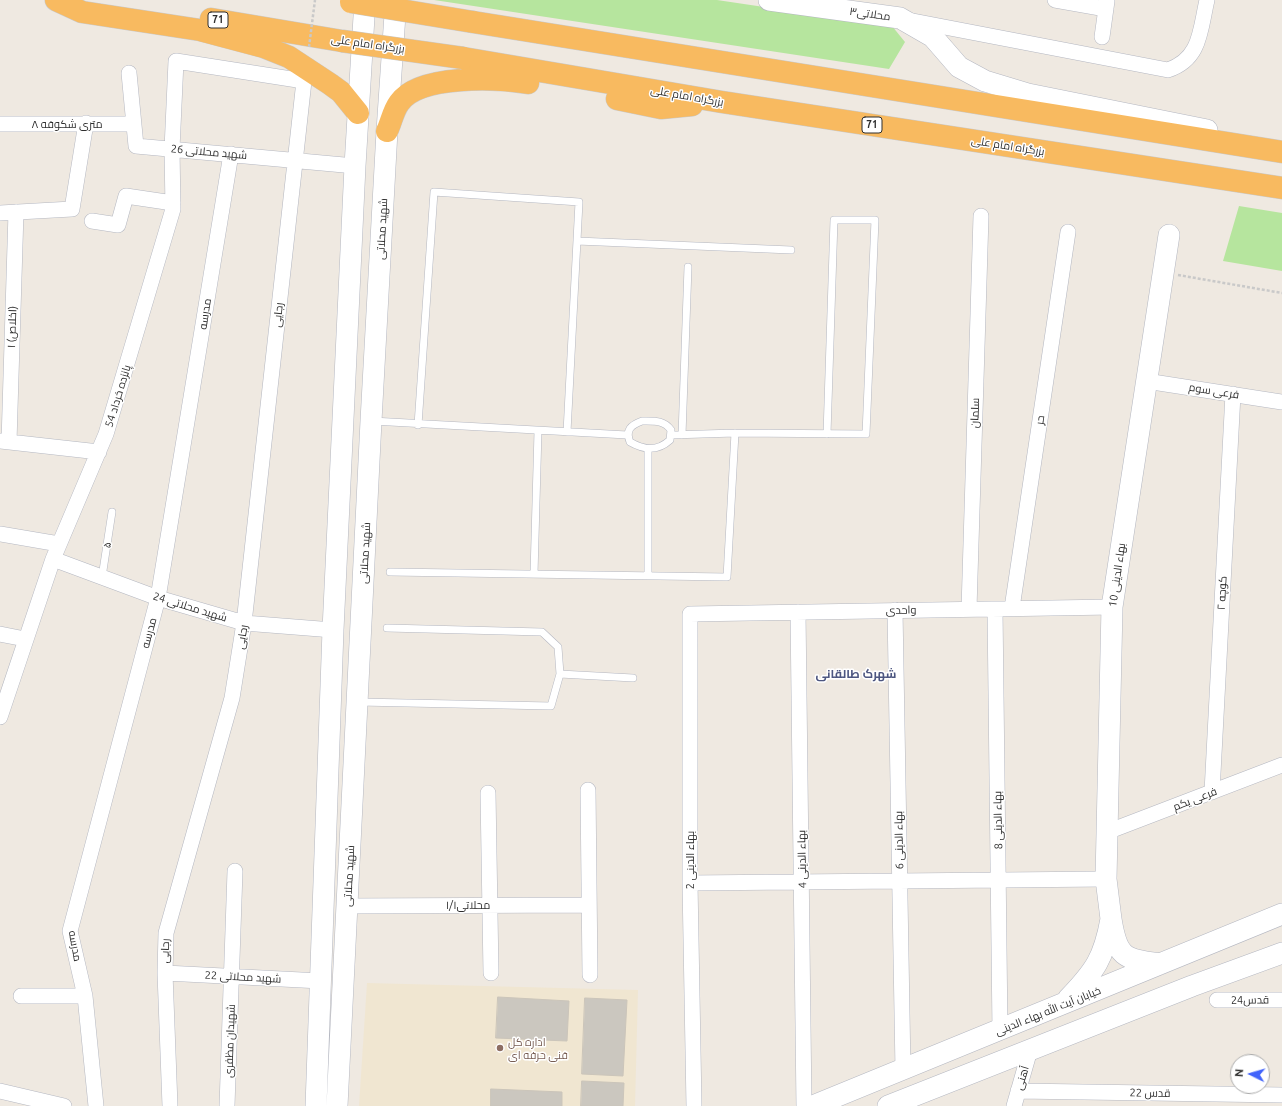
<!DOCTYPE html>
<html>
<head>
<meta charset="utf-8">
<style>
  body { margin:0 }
  #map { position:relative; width:1282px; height:1106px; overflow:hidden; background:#efe9e1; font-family:Ubuntu,sans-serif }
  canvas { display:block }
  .north { position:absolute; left:1230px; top:1054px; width:40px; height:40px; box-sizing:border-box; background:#fff; border:1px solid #ababab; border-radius:50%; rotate:275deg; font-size:11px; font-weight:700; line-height:16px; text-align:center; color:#2e2e2e }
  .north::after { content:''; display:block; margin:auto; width:14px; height:18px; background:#4264fb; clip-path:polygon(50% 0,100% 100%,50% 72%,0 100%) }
</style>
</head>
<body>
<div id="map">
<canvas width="1282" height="1106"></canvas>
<div class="north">N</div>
</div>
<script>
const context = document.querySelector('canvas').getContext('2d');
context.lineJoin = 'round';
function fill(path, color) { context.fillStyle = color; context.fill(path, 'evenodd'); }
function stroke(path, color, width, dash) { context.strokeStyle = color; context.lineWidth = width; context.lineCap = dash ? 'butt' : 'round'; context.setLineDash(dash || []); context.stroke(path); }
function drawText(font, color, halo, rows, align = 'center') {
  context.font = font + ' Ubuntu,Cairo,sans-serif'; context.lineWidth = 3; context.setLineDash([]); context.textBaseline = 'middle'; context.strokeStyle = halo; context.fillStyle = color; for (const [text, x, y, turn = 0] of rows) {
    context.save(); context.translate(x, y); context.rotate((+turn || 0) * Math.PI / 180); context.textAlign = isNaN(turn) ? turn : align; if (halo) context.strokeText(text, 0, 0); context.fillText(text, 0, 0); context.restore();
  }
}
fill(new Path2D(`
  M367,983L638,990L635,1106H359Z`), '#f0e6d1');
fill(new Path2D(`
  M434,0H717L892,26L905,42L889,69Z
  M1239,206L1282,213V271L1223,261Z`), '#b6e59e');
const building = new Path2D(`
  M498,997L569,1001L567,1041L496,1038Z
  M585,998L627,1000L623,1076L582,1074Z
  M582,1081L624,1083L623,1106H581Z
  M491,1089L562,1092V1106H491Z`);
fill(building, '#cbc7bf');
stroke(building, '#cbc5ba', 1);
const service = new Path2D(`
  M577,241L791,250
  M372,421L627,435
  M642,421C655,421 664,420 671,430L670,440C657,452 644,450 630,442C625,430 631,425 642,421Z
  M418,425L434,192L579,202L567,432
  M671,435L735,433L866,434L875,220H834L827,434
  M682,435L688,267
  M390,572L727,577L735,433
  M534,574L538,431
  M648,576V449
  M102,577L112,512
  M560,674L633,678
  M359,702L551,706L560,674L558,647L542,632L387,628`);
const minor = new Path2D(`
  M1055,0L1106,9
  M913,21L1168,70C1201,59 1200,30 1207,0
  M1102,37L1107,1
  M129,73L136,146L355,166
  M0,124H134
  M0,213L72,209L86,123
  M92,221L118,225L126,196L173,203
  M1146,381L1282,402
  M0,441L99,452
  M9,442L16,212
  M0,534L59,544
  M53,559L158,598L244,623L333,630
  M1012,608L1068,232
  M969,609L981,216
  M995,609L1000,1031
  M895,610L903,1070
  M798,612L804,1106
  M0,634L25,639
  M0,717L53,559L106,434L173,209L172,149L176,61L304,81L244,623L232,698L166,933L165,973L170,1106
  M588,790L590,975
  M1212,792L1233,394
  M488,793L491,973
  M1107,832L1282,765
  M690,883L1106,879
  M347,906L589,905
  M165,973L321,981
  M21,996H85
  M1217,1000H1282
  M0,1091L64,1106
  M1018,1091L1282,1095
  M96,1106L85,996L70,931L158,598L231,154
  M227,1106L235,871
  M694,1106L690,883V614L1112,607
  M1014,1106L1030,1050`);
const secondary = new Path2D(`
  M769,0L900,18L933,37L959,67L985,81L1028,94L1207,130
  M1111,919L1106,879L1112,607L1169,235
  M1068,999C1095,971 1104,958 1111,919C1117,957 1123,959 1160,964
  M316,1106L333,630L355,166L365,0
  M337,1106L371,421L387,131L396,0
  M813,1106L1282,914
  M888,1106L1192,986L1282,953`);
const trunk = new Path2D(`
  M56,0L82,12L200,30L264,47L289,57L330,84L341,92L358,113
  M211,19L342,41
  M473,22L1282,152
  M463,58L722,102L1282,188
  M617,99L661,108L692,105
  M387,131C391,123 393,111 399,103C419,74 497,78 528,83`);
stroke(service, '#b4b7c1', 8);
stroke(minor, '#b4b7c1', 16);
stroke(secondary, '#b4b7c1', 22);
stroke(trunk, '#c9c9c9', 23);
stroke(new Path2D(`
  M1178,275L1282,293`), '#c9c9c9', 2.5, [3, 2]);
stroke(service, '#fff', 7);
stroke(minor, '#fff', 15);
stroke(secondary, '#fff', 21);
stroke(trunk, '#f8ba60', 22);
const trunkBridge = new Path2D(`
  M351,2L473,22
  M342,41L463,58`);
stroke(trunkBridge, '#c9c9c9', 23, []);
stroke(new Path2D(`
  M309,47L315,0`), '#c9c9c9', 2.5, [3, 2]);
stroke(trunkBridge, '#f8ba60', 22);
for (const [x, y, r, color] of [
  [500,1048,4,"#8d6e63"]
]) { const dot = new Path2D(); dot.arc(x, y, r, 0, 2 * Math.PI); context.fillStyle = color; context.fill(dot); stroke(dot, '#fff', 1.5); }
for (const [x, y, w] of [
  [218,20,20],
  [872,125,20]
]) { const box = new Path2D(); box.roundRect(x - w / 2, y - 8, w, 16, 3); context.fillStyle = '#fff'; context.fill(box); stroke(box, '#2e2e2e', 1); }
drawText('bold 10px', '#2e2e2e', null, [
  ["71",218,20],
  ["71",872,125]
]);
drawText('11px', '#2e2e2e', '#fff', [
  ["محلاتی۳",870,14,8],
  ["بزرگراه امام علی",368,44,8],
  ["بزرگراه امام علی",687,96,10],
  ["۸ متری شکوفه",67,124],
  ["بزرگراه امام علی",1008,146,9],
  ["شهید محلاتی 26",209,152,5],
  ["شهید محلاتی",382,229,-87],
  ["مدرسه",205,314,-81],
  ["رجایی",278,315,-84],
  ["۱ (اخلاص)",12,327,-88],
  ["فرعی سوم",1214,391,9],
  ["پانزده خرداد 54",118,396,-73],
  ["سلمان",975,413,-88],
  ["حر",1040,420,-82],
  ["۵",107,545,-81],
  ["شهید محلاتی",365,553,-87],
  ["بهاء الدینی 10",1117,575,-82],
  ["کوچه ۲",1222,593,-87],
  ["شهید محلاتی 24",190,607,17],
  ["واحدی",901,610,-1],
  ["مدرسه",149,633,-75],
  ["رجایی",242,637,-81],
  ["فرعی یکم",1195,799,-21],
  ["بهاء الدینی 8",998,820,-91],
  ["بهاء الدینی 6",899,840,-91],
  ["بهاء الدینی 4",802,859,-91],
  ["بهاء الدینی 2",690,860,-90],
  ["شهید محلاتی",349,876,-87],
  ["محلاتی۱/۱",468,905],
  ["مدرسه",75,946,80],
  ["رجایی",165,951,-88],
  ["شهید محلاتی 22",243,977,3],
  ["قدس24",1250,1000,-1],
  ["خیابان آیت الله بهاء الدینی",1048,1011,-22],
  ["شهیدان مظفری",230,1041,-88],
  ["آهنی",1022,1078,-74],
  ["قدس 22",1150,1093,1]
]);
drawText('11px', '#785e54', '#fff', [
  ["اداره کل",508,1042],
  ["فنی حرفه ای",508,1055]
], 'left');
drawText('bold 12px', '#4d5680', '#fff', [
  ["شهرک طالقانی",856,674]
]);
</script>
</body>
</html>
